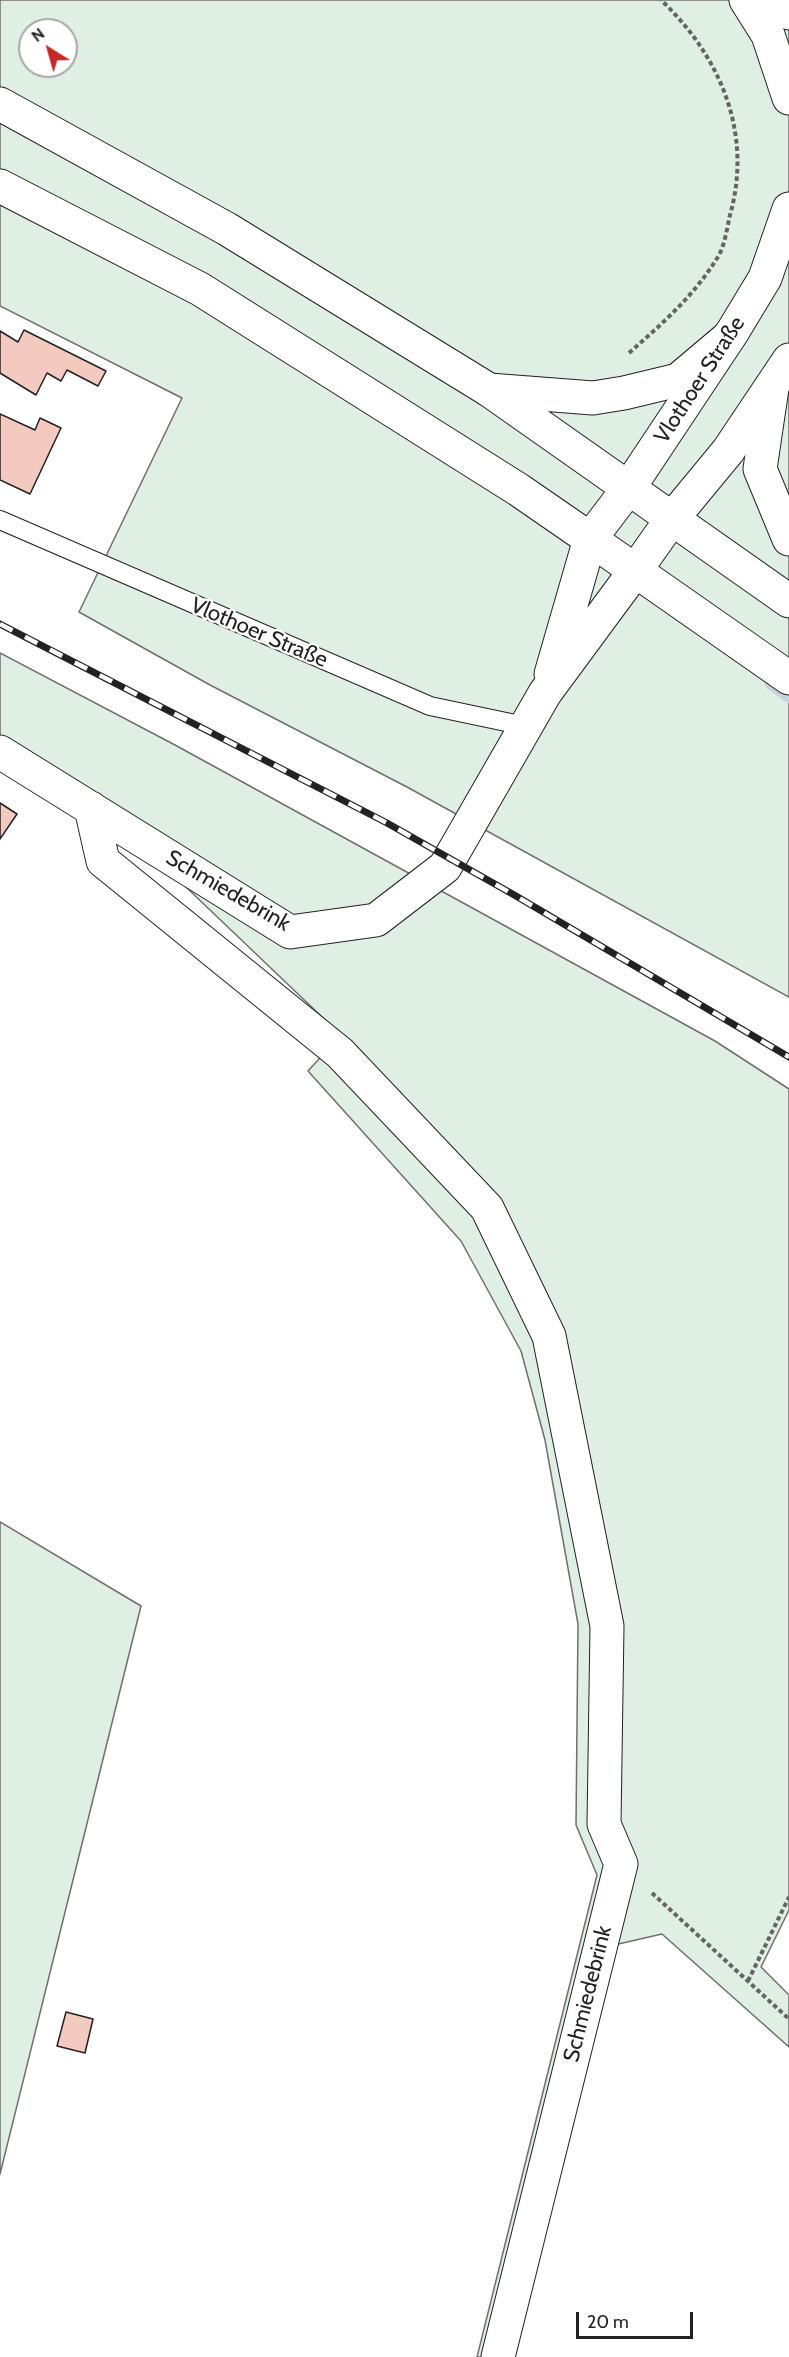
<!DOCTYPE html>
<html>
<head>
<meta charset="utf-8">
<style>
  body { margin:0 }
  #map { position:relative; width:789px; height:2357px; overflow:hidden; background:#fff; font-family:Cabin,sans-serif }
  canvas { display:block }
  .north { position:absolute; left:18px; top:18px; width:60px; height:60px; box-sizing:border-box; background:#fff; border:2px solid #a7a7a7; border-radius:50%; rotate:323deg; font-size:16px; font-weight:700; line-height:24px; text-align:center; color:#222 }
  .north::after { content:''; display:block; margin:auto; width:21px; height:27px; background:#c62828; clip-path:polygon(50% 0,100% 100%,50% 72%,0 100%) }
  .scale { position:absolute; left:576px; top:2312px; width:117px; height:27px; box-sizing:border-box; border:3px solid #222; border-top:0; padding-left:8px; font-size:18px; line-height:21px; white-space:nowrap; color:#222; -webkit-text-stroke:4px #fff; paint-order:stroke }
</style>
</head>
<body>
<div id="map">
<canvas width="789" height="2357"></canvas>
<div class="north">N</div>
<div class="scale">20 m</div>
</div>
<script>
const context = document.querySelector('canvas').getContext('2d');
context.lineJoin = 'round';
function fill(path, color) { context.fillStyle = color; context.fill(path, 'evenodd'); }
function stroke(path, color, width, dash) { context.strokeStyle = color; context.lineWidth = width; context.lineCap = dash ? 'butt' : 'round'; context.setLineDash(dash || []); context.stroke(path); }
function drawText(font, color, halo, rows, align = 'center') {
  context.font = font + ' Cabin,sans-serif'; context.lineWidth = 4.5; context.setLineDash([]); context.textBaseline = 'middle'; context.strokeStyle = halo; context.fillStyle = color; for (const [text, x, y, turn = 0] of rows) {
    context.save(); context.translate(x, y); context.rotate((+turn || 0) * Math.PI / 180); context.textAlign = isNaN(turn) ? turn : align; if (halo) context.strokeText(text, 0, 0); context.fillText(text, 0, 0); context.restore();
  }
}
const green = new Path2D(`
  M0,0H789V997L407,787L210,685L79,612L182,398L0,306ZM30,30H66V66H30Z
  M0,653L175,745L715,1041L789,1089V1910L761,1967L789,1995V2047L662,1934L614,1945L512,2357H477L597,1875L576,1825L578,1624L545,1440L521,1351L461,1241L308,1071L341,1035L101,806L0,740Z
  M0,1522L141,1606L0,2174Z`);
fill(green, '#e0efe3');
stroke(green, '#6f6f6f', 1.5);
stroke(new Path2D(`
  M771,684L789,697`), '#c7d3dd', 12);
const building = new Path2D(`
  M24,330L106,371L98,386L67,370L61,381L47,373L36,395L0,373V331L18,342Z
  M0,414L35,430L40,418L61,428L30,494L0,480Z
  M0,803L17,814L0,839Z
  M66,2012L93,2019L85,2053L57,2046Z`);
fill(building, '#f3c9c0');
stroke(building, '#222', 1.5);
const service = new Path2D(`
  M0,520L430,706L525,726`);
const minor = new Path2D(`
  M551,674L590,539
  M0,752L290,932L376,920L445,867L545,693L635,571
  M91,808L103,861L340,1053L487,1208L549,1336L607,1626L604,1824L621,1864L498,2357`);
const tertiary = new Path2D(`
  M590,539L628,489
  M635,571L671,520`);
const secondary = new Path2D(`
  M746,0L768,35L789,98
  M773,0L789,13
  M628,489L733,331L765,278L789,209
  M671,520L728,451L789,360`);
const primary = new Path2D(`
  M772,388L760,469L789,539
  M489,390L789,601
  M489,390L593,398L624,393L678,380L729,337
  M590,539L789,678`);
const trunk = new Path2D(`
  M0,186L200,289L519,490L590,539`);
const motorway = new Path2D(`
  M0,104L227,229L489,390`);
stroke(service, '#222', 20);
stroke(minor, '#222', 35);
stroke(tertiary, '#222', 35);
stroke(secondary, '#222', 35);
stroke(primary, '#222', 35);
stroke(trunk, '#222', 35);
stroke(motorway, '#222', 35);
stroke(new Path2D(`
  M629,353C662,324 696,294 719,255C725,244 727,228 730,215C753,134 721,57 661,0
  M652,1893L789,2019
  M748,1981L789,1897`), '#646464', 4, [4.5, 3]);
stroke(service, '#fff', 18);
stroke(minor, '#fff', 33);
stroke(tertiary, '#fff', 33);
stroke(secondary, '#fff', 33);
stroke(primary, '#fff', 33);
stroke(trunk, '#fff', 33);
stroke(motorway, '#fff', 33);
const rail = new Path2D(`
  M0,624L387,823L516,896L789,1057`);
stroke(rail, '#222', 7);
stroke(rail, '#fff', 4.5, [14]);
drawText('22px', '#222', '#fff', [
  ["Vlothoer Straße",700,380,-57],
  ["Vlothoer Straße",259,633,23],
  ["Schmiedebrink",228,891,30],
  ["Schmiedebrink",588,1994,-76]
]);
</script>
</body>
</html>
